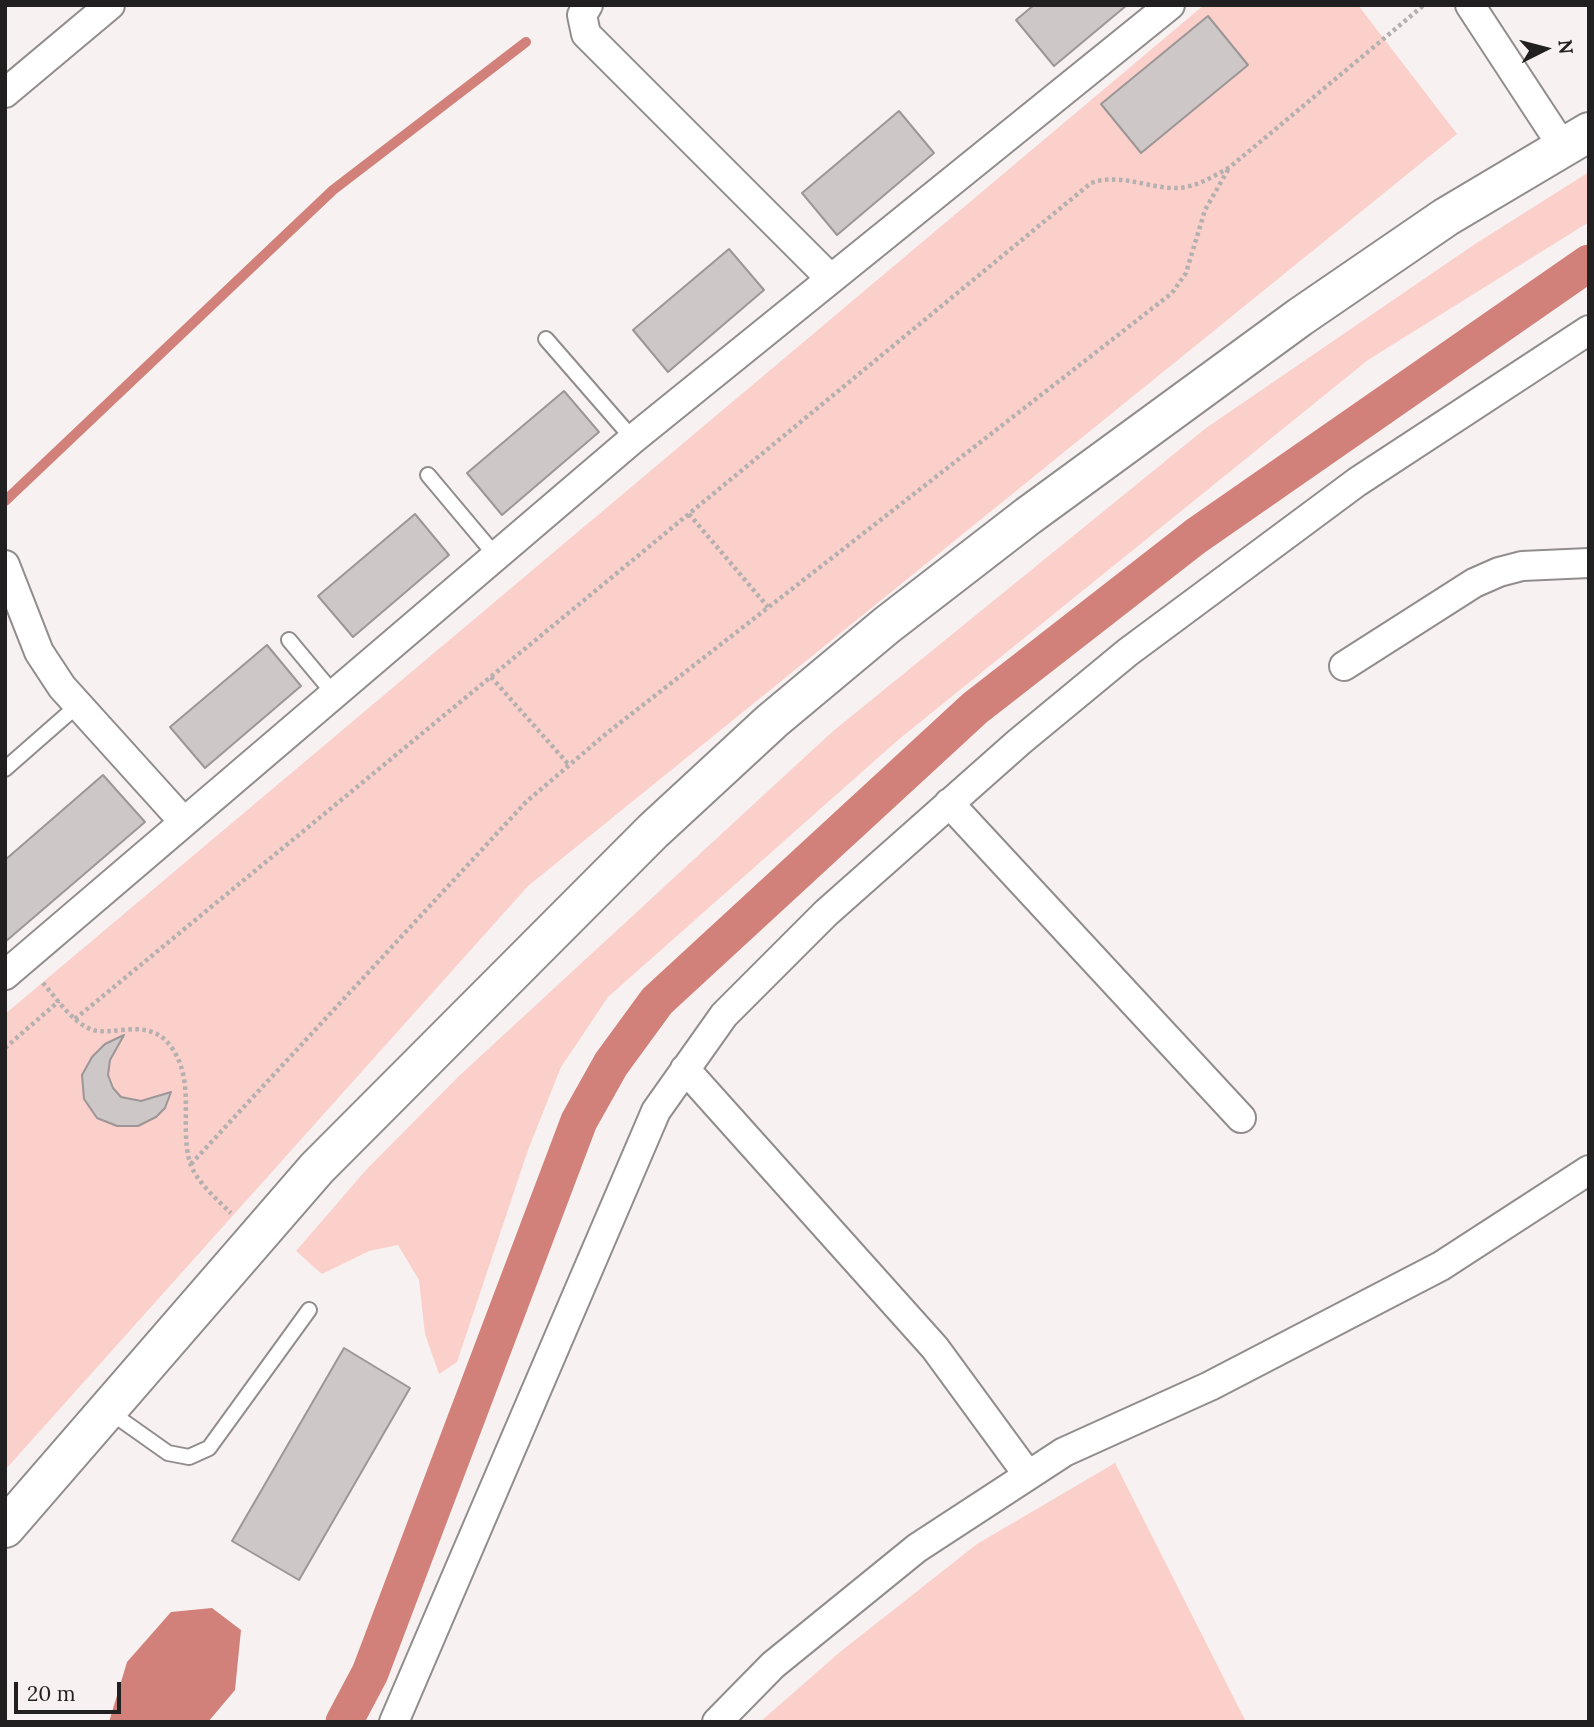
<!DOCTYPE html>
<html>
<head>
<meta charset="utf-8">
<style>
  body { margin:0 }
  #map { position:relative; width:1594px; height:1727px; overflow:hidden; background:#f7f2f1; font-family:Lora,serif }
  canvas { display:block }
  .frame { position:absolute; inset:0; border:7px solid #211f1f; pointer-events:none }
  .north { position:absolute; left:1510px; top:14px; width:70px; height:70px; -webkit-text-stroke:5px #f7f2f1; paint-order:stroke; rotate:84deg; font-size:19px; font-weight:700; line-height:28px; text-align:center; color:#211f1f }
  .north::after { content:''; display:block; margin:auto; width:24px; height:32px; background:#211f1f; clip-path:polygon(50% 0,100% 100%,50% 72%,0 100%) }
  .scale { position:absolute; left:14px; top:1682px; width:107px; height:32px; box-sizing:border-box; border:4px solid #211f1f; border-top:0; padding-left:9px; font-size:21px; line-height:24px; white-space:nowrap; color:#211f1f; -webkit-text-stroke:5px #f7f2f1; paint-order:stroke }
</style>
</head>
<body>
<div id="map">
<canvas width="1594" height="1727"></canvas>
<div class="frame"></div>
<div class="north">N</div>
<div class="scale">20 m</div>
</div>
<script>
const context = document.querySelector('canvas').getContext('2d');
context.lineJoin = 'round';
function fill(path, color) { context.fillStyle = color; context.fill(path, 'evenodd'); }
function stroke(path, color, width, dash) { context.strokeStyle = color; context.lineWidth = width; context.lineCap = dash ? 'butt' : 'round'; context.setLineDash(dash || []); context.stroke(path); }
fill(new Path2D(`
  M1204,5H1358L1457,134L528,886L5,1470V1014Z
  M1589,172V222L1368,360L898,740L608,997L561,1067L528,1150L457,1362L439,1374L425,1334L419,1280L398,1245L369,1251L322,1274L296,1251L366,1170L459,1076L832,732L1206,428L1475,244Z
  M1115,1463L1246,1722H760L840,1652L977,1544Z`), '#fbcfca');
fill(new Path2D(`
  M212,1608L241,1630L235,1690L208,1722H109L127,1662L171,1612Z`), '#d2817a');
stroke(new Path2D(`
  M5,501L333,190L526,42`), '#d2817a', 10);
stroke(new Path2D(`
  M344,1722L370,1673L579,1121L611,1064L657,1001L975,708L1196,536L1589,263`), '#d2817a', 37);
const building = new Path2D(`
  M1034,5H1127L1054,66L1016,20Z
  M1208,16L1248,65L1141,153L1101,104Z
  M899,111L934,153L837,235L802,193Z
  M729,249L764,290L668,372L633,330Z
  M564,391L599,432L502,515L467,473Z
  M415,514L449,555L353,637L318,596Z
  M267,645L301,686L205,768L170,727Z
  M103,775L145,822L5,942V860Z
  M124,1035L110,1060L108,1075L113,1088L121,1097L141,1101L171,1092L165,1108L156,1117L138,1126H117L97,1118L84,1099L82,1075L92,1057L105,1044Z
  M344,1348L410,1388L299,1580L232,1541Z`);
fill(building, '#cdc8c7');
stroke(building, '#9c9696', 2);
const service = new Path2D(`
  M546,339L633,439
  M428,475L496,556
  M289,640L334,694
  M5,769L78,705
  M110,1412L168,1453L189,1457L209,1448L309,1310`);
const minor = new Path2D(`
  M588,5L582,15L586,34L831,279
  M1470,5L1563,147
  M5,93L110,5
  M5,565L39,652L62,687L184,822
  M1344,666L1474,583L1499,572L1522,566L1589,563
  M949,803L1241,1118
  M5,975L633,439L1170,5
  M685,1069L935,1348L1028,1475
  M394,1722L656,1111L724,1015L826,913L1019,742L1128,652L1357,482L1589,330
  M717,1722L773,1665L917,1548L1064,1452L1210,1386L1441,1266L1589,1170`);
const primary = new Path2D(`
  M5,1528L317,1168L653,831L772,721L887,625L1028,516L1300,317L1446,217L1589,132`);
stroke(service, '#928d8d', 18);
stroke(minor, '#928d8d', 32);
stroke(primary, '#928d8d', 42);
stroke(new Path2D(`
  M689,514L768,607
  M491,677L569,765
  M43,983C56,998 70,1019 88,1028C110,1040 148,1013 172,1048C196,1083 179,1125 190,1163C196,1181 217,1200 231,1213
  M75,1019L1091,183C1120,173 1144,187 1173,188C1194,189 1212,177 1230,167L1424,5
  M5,1048L59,1001
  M191,1164L526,802L607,733L1172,293L1186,273L1205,210L1229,168`), '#b4b0b0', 4.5, [3.5, 3.5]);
stroke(service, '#fff', 14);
stroke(minor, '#fff', 28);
stroke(primary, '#fff', 38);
</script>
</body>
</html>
